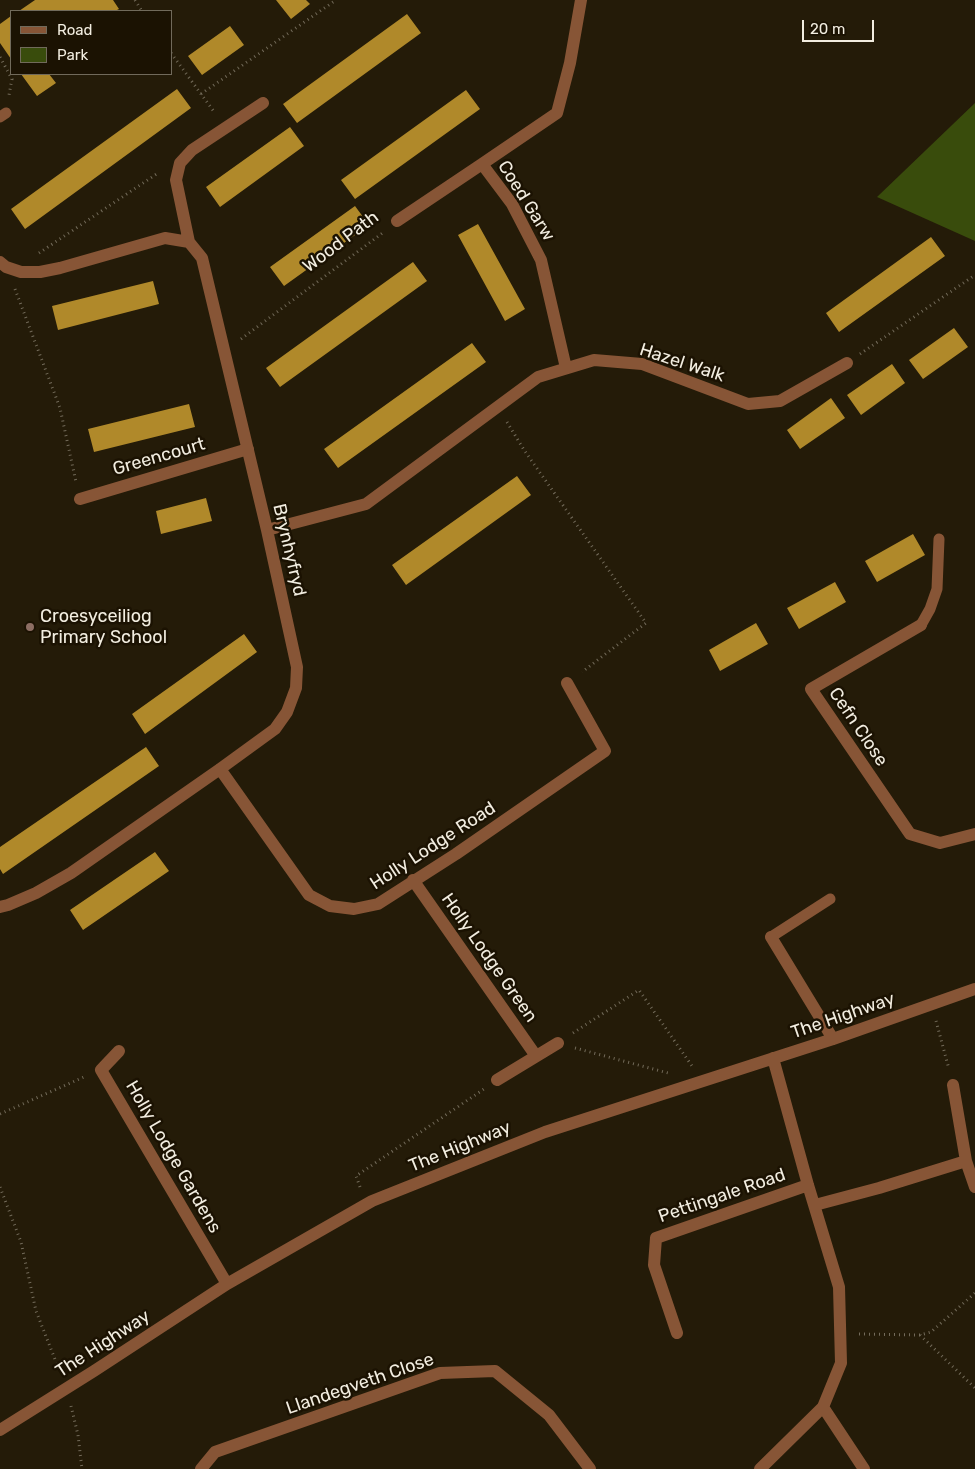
<!DOCTYPE html>
<html>
<head>
<meta charset="utf-8">
<style>
  body { margin:0 }
  #map { position:relative; width:975px; height:1469px; overflow:hidden; background:#241b08; font-family:Rubik,sans-serif }
  canvas { display:block }
  .legend { position:absolute; left:10px; top:10px; width:162px; height:65px; box-sizing:border-box; background:#1b1202; border:1px solid #716a5b; margin:0; padding:6px 9px; list-style:none; font-size:15px; color:#f2ede0 }
  .legend li { display:flex; align-items:center; gap:10px; height:25px }
  .legend b { width:25px; border:1px solid #716a5b }
  .scale { position:absolute; left:802px; top:20px; width:72px; height:22px; box-sizing:border-box; border:2px solid #f2ede0; border-top:0; padding-left:6px; font-size:15px; line-height:18px; white-space:nowrap; color:#f2ede0; -webkit-text-stroke:4px #1b1202; paint-order:stroke }
</style>
</head>
<body>
<div id="map">
<canvas width="975" height="1469"></canvas>
<ul class="legend">
<li><b style="height:6px;background:#875536"></b>Road</li>
<li><b style="height:14px;background:#394c0c"></b>Park</li>
</ul>
<div class="scale">20 m</div>
</div>
<script>
const context = document.querySelector('canvas').getContext('2d');
context.lineJoin = 'round';
function fill(path, color) { context.fillStyle = color; context.fill(path, 'evenodd'); }
function stroke(path, color, width, dash) { context.strokeStyle = color; context.lineWidth = width; context.lineCap = dash ? 'butt' : 'round'; context.setLineDash(dash || []); context.stroke(path); }
function drawText(font, color, halo, rows, align = 'center') {
  context.font = font + ' Rubik,sans-serif'; context.lineWidth = 5; context.setLineDash([]); context.textBaseline = 'middle'; context.strokeStyle = halo; context.fillStyle = color; for (const [text, x, y, turn = 0] of rows) {
    context.save(); context.translate(x, y); context.rotate((+turn || 0) * Math.PI / 180); context.textAlign = isNaN(turn) ? turn : align; if (halo) context.strokeText(text, 0, 0); context.fillText(text, 0, 0); context.restore();
  }
}
fill(new Path2D(`
  M975,103V241L877,197Z`), '#394c0c');
fill(new Path2D(`
  M35,0H113L119,9L115,11H19Z
  M276,0H306L310,4L291,19Z
  M407,14L421,33L297,123L283,104Z
  M11,16V59L0,43V24Z
  M230,26L244,45L202,75L188,56Z
  M21,74H49L56,83L37,96Z
  M177,89L191,108L25,229L11,209Z
  M466,90L480,109L355,199L341,180Z
  M290,127L304,146L220,207L206,187Z
  M355,206L369,225L284,286L270,267Z
  M478,224L525,309L505,321L458,235Z
  M931,237L945,256L839,332L826,313Z
  M413,262L427,281L280,387L266,368Z
  M153,281L159,304L58,330L52,306Z
  M954,328L968,347L923,379L909,360Z
  M472,343L486,362L338,468L324,449Z
  M892,364L905,383L861,415L847,395Z
  M831,398L845,418L800,449L787,430Z
  M189,404L195,427L94,452L88,429Z
  M517,476L531,495L406,585L392,565Z
  M206,498L212,521L161,534L156,511Z
  M913,534L925,555L877,582L865,561Z
  M835,582L846,602L799,629L787,608Z
  M756,623L768,644L720,671L709,650Z
  M244,634L257,652L145,734L132,714Z
  M146,747L159,766L3,874L0,869V847Z
  M155,852L169,871L83,930L70,910Z`), '#b0892a');
stroke(new Path2D(`
  M135,0L142,11
  M171,53L215,113
  M0,57L12,79L9,95
  M201,94L336,0
  M39,253L158,173
  M15,289L60,408L76,482
  M241,339L384,232
  M860,354L975,275
  M507,422L524,450L646,623L582,672
  M936,1021L949,1069
  M573,1033L639,990L692,1066
  M575,1048L668,1073
  M0,1114L84,1077
  M0,1187L21,1242L36,1311L60,1372
  M360,1187L356,1176L484,1089
  M859,1334L920,1335L931,1332L975,1293
  M920,1335L975,1388
  M71,1406L78,1435L82,1469`), '#736b5a', 3, [1, 4]);
stroke(new Path2D(`
  M0,117L6,113
  M921,625L930,609L937,589L939,539
  M771,937L830,899`), '#875536', 11);
stroke(new Path2D(`
  M397,221L482,164
  M189,242L176,180L180,163L192,150L263,103
  M0,262L6,267L21,272H40L60,268L165,238L189,242L202,258L267,530L297,667L296,688L287,712L275,729L220,769L71,873L36,893L8,905L0,907
  M566,368L541,260L512,204L482,164L557,113L570,63L581,0
  M80,499L248,449
  M267,530L366,504L538,377L594,360L642,364L748,404L780,401L847,363
  M921,625L811,689L910,834L940,843L975,834
  M220,769L309,895L330,906L354,909L378,904L456,854L605,751L567,683
  M413,880L536,1056
  M771,937L833,1039
  M119,1051L101,1070L227,1284
  M497,1080L558,1043
  M953,1085L966,1161L975,1187
  M815,1205L879,1188L966,1161
  M677,1333L654,1265L656,1238L808,1185
  M823,1407L864,1469
  M0,1430L94,1371L227,1284L372,1201L545,1132L833,1039L975,989
  M201,1469L215,1452L440,1373L495,1371L549,1415L590,1469
  M760,1469L823,1407L841,1363L839,1287L808,1185L773,1058`), '#875536', 12);
for (const [x, y, r, color] of [
  [30,627,5,"#8d6e63"]
]) { const dot = new Path2D(); dot.arc(x, y, r, 0, 2 * Math.PI); context.fillStyle = color; context.fill(dot); stroke(dot, '#1b1202', 2); }
drawText('18px', '#f2ede0', '#1b1202', [
  ["Coed Garw",526,201,58],
  ["Wood Path",341,242,-37],
  ["Hazel Walk",682,363,18],
  ["Greencourt",159,457,-16],
  ["Brynhyfryd",289,550,77],
  ["Cefn Close",858,727,56],
  ["Holly Lodge Road",433,846,-33],
  ["Holly Lodge Green",489,958,55],
  ["The Highway",843,1016,-19],
  ["The Highway",460,1147,-22],
  ["Holly Lodge Gardens",173,1157,60],
  ["Pettingale Road",722,1196,-19],
  ["The Highway",103,1344,-33],
  ["Llandegveth Close",360,1384,-19]
]);
drawText('18px', '#f2ede0', '#1b1202', [
  ["Croesyceiliog",40,617],
  ["Primary School",40,638]
], 'left');
</script>
</body>
</html>
